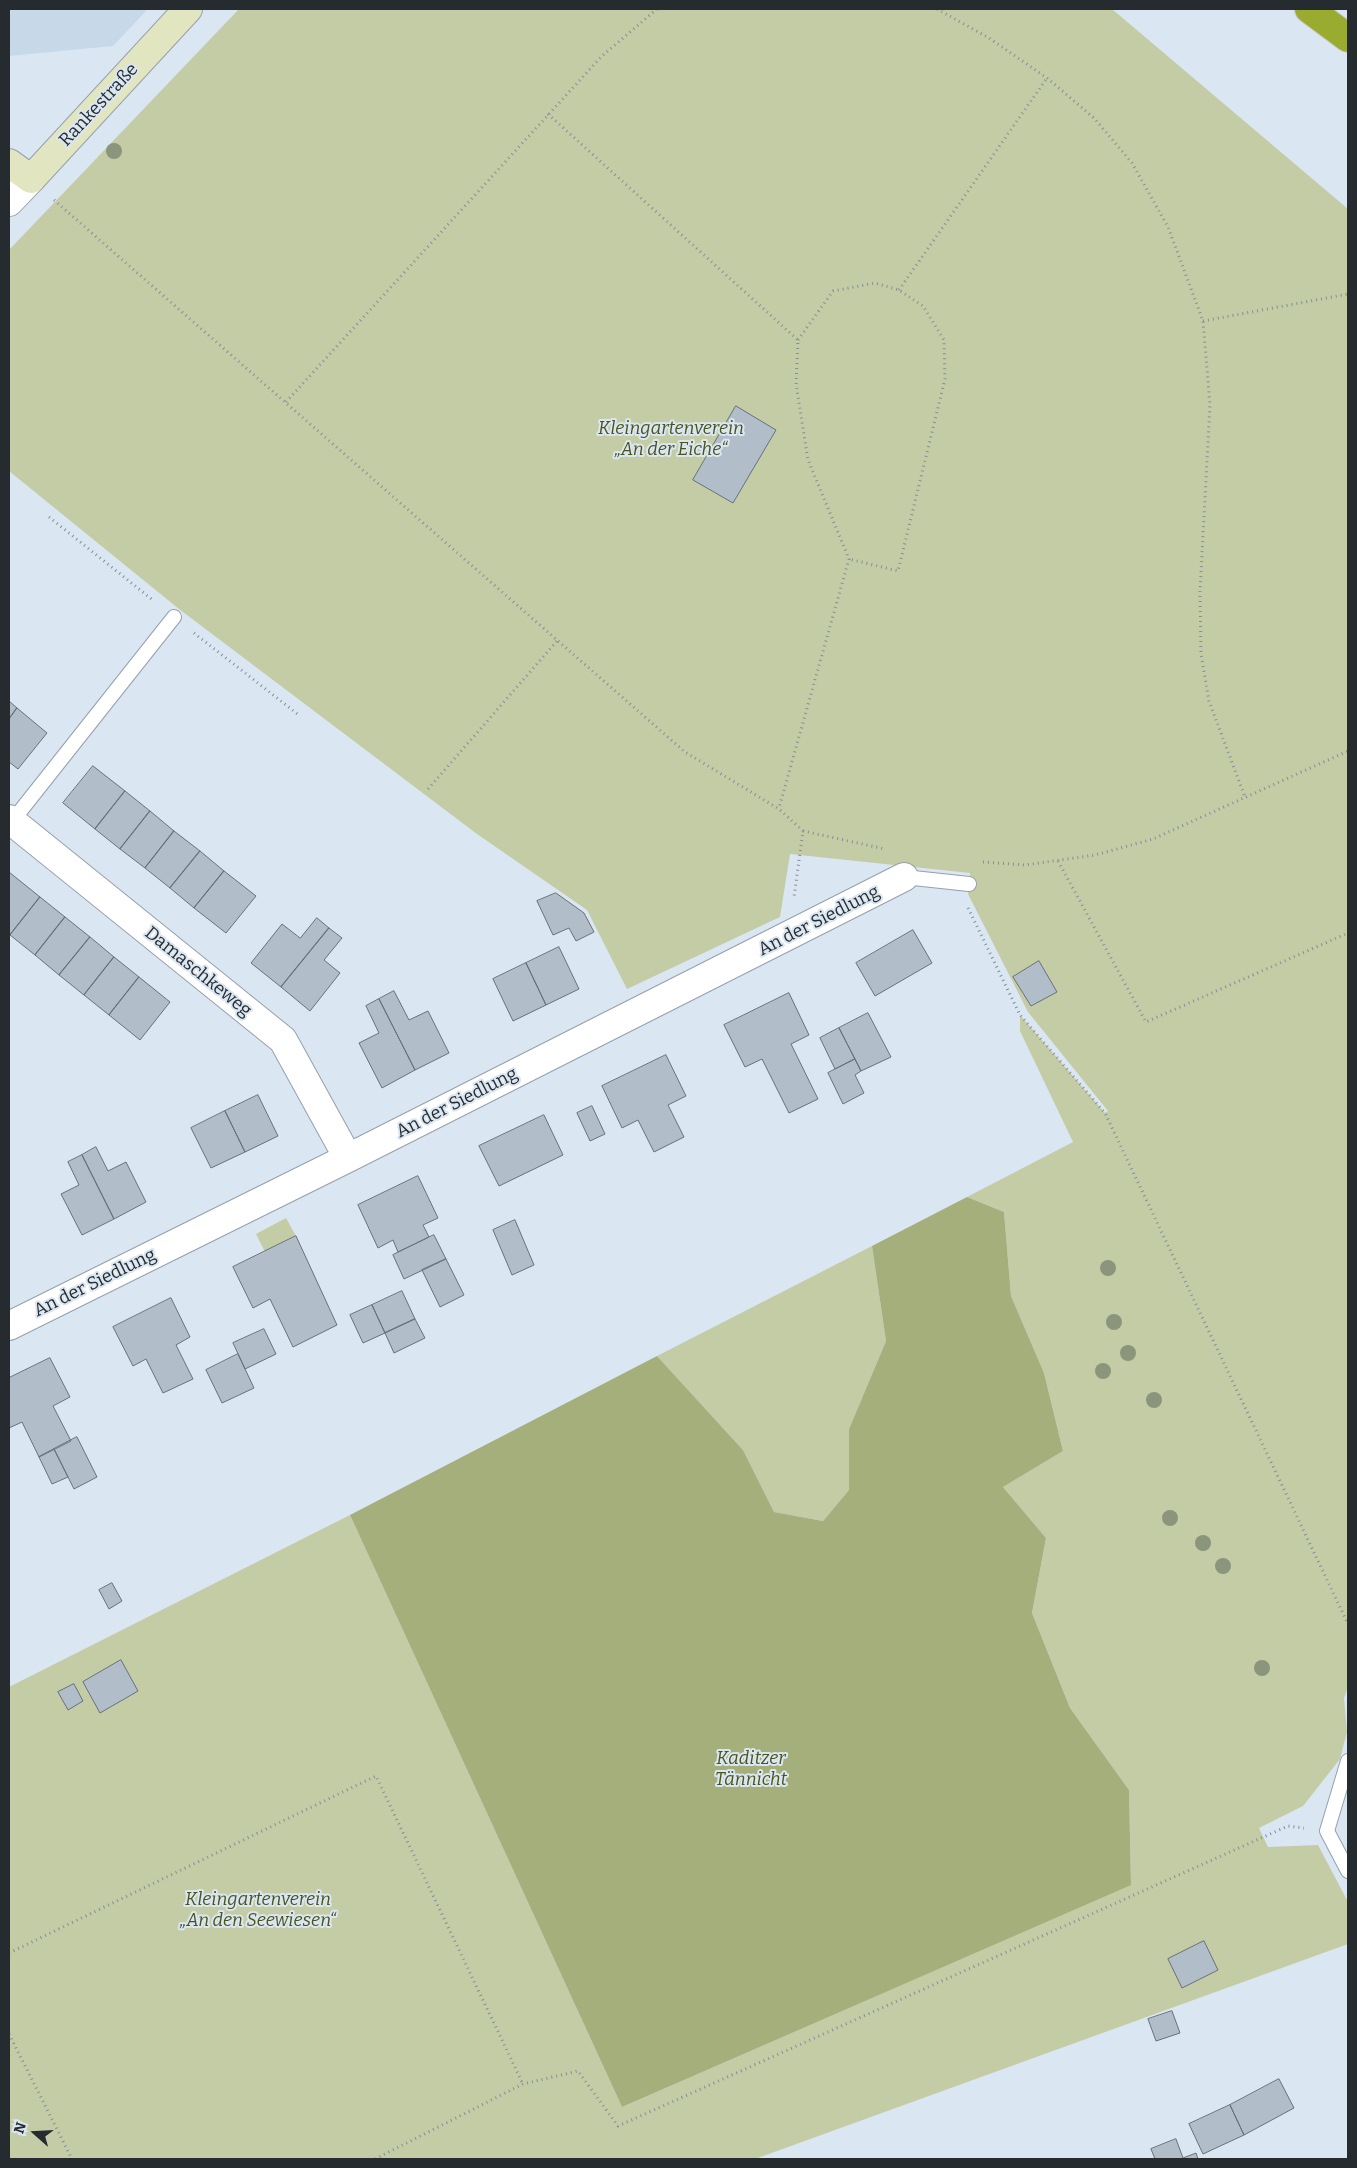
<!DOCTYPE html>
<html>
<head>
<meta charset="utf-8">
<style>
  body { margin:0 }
  #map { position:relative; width:1357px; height:2168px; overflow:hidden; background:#dae6f2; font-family:Bitter,serif }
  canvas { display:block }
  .frame { position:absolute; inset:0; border:10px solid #262b2f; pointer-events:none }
  .north { position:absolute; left:10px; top:2108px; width:50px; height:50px; -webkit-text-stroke:4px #dae6f2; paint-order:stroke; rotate:289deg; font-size:14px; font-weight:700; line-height:20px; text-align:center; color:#262b2f }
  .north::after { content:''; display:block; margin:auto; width:18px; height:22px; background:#262b2f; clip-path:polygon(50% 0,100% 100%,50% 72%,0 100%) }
</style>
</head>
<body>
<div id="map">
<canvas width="1357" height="2168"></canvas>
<div class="frame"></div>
<div class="north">N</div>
</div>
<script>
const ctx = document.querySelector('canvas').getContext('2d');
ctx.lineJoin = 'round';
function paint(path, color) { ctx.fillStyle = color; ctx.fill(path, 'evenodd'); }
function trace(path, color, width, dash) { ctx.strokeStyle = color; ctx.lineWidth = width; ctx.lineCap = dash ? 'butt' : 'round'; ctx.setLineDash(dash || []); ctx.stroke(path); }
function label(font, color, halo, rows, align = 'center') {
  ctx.font = font + ' Bitter,serif'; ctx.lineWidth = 4; ctx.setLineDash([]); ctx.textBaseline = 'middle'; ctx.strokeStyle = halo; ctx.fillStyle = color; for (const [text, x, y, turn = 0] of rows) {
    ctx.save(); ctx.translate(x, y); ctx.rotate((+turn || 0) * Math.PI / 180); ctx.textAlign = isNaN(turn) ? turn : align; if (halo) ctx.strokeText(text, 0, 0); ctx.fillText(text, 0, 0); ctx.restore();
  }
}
paint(new Path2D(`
  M9 9H148L113 46 9 56Z`), '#c7d9e9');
paint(new Path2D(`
  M239 9H1112L1348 209V1687L1344 1698 1347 1732 1340 1759 1303 1806 1259 1828 1268 1847 1318 1845 1348 1902V1944L755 2159H9V1687L350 1515 622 2107 1131 1884 1129 1790 1070 1708 1032 1613 1046 1538 1003 1487 1063 1451 1044 1373 1011 1296 1004 1212 967 1197 1073 1142 1020 1031V1015L1105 1113 1108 1111 1028 1012 968 894 970 873 790 854 780 917 627 989 587 910 477 834 179 609 9 471V250Z
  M286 1218 296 1236 265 1252 256 1234Z
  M872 1246 886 1341 849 1429V1490L823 1521 774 1512 743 1450 657 1356Z`), '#c4cca6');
paint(new Path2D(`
  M967 1197 1004 1212 1011 1296 1044 1373 1063 1451 1003 1487 1046 1538 1032 1613 1070 1708 1129 1790 1131 1885 622 2107 350 1515 657 1356 743 1450 774 1512 823 1521 849 1490V1429L886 1341 872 1246Z`), '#a5af7c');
const building = new Path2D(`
  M736 406 776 430 733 503 693 480Z
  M9 701 17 708 9 719Z
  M17 708 47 733 18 769 9 762V719Z
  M93 766 125 791 95 829 63 803Z
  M125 791 150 811 120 849 95 829Z
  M150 811 174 831 145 868 120 849Z
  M174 831 200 851 170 888 145 868Z
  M200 851 224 871 194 908 170 888Z
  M224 871 256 896 226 933 194 908Z
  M9 872 40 897 10 935 9 934Z
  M556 893 584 913 594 932 576 941 569 928 553 935 537 901Z
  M40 897 65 917 35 955 10 935Z
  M65 917 90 937 59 975 35 955Z
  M317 918 329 928 281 987 251 963 282 924 300 938Z
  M329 928 342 938 324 960 340 973 310 1011 281 987Z
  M913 930 932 963 875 996 856 963Z
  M90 937 114 957 84 995 59 975Z
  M559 947 579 989 546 1005 526 963Z
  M114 957 139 977 109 1015 84 995Z
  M1039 961 1057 992 1031 1006 1013 977Z
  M526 963 546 1005 513 1021 493 979Z
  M139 977 170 1002 140 1040 109 1015Z
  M394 991 409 1020 428 1011 449 1053 415 1070 379 999Z
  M789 993 809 1035 791 1044 818 1099 789 1113 762 1059 745 1067 724 1025Z
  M379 999 415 1070 382 1088 359 1043 379 1033 366 1006Z
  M868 1013 891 1057 861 1071 839 1028Z
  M839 1028 855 1059 835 1069 820 1038Z
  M666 1055 686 1096 668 1105 684 1137 654 1152 638 1120 622 1128 602 1086Z
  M855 1059 861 1071 855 1075 864 1093 843 1104 828 1073Z
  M258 1095 278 1136 245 1152 225 1111Z
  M592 1106 605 1134 590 1141 577 1113Z
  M225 1111 245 1152 211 1168 191 1128Z
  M544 1115 563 1155 499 1186 479 1146Z
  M96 1147 108 1171 126 1162 146 1202 114 1219 82 1155Z
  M82 1155 114 1219 82 1235 61 1194 79 1185 68 1162Z
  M418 1176 438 1218 423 1225 429 1237 398 1252 393 1240 378 1248 358 1205Z
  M515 1220 534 1265 512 1275 493 1230Z
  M434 1235 446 1259 404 1279 393 1255Z
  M296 1236 337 1325 293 1347 270 1299 253 1308 233 1267Z
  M446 1259 464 1295 440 1307 422 1270Z
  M402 1291 415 1319 385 1333 372 1305Z
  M171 1298 190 1337 176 1345 193 1379 163 1393 146 1359 133 1366 113 1327Z
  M372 1305 385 1333 363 1343 350 1315Z
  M415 1319 425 1338 394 1353 385 1333Z
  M264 1329 276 1354 245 1369 233 1343Z
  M238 1354 254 1388 222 1403 206 1370Z
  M50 1358 70 1397 53 1406 71 1441 39 1457 22 1422 9 1428V1378Z
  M77 1437 97 1477 74 1489 54 1449Z
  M54 1449 68 1477 52 1484 39 1457Z
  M112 1583 122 1601 109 1609 99 1590Z
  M121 1660 138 1691 100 1713 83 1682Z
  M74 1684 83 1701 68 1710 58 1692Z
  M1204 1941 1218 1970 1182 1988 1168 1959Z
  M1172 2011 1180 2033 1156 2041 1148 2019Z
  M1279 2079 1294 2108 1244 2135 1230 2105Z
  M1230 2105 1244 2135 1203 2154 1189 2124Z
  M1176 2139 1183 2158 1196 2153 1198 2159H1155L1151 2149Z`);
paint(building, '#b1bdc8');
trace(building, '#67717c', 1);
const lane = new Path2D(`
  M10 824 174 617
  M904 877 969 884
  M1348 1761 1327 1831 1348 1871`);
const street = new Path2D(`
  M9 202 31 179
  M9 819 283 1040 348 1158
  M9 1326 348 1158 904 877`);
const secondary = new Path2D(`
  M9 163 31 179 188 9`);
const highway = new Path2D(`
  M1309 9 1348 38`);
trace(lane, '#95a0ac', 16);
trace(street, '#95a0ac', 30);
trace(secondary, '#95a0ac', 30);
trace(highway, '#c7c8c9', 30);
trace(new Path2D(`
  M937 9 989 38 1047 78 1094 118 1132 163 1168 227 1203 321 1210 405 1200 592 1201 654 1209 701 1245 797
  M548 114 798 340 796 384 808 460 849 559 779 808
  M54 200 685 752 779 809 803 831 794 897
  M899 290 1047 78
  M1203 321 1348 294
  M798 340 833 291 875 283 899 290 923 306 944 340 945 379 898 571 849 559
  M286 402 601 57 657 9
  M49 517 154 601
  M194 633 300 716
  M428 789 557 641
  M803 831 885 849
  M1058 861 1146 1022 1348 933
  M983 862 1025 865 1095 855 1153 839 1348 751
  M968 908 1020 1015 1105 1113 1348 1624
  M9 1953 376 1776 523 2084
  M9 2034 72 2159
  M375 2159 523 2084 578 2071 618 2126 1288 1826 1304 1828`), '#858e96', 3, [1, 4]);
trace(lane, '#fff', 14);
trace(street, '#fff', 28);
trace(secondary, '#e1e6c1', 28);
trace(highway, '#9aac2f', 28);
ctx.fillStyle = '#8b957b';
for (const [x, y] of [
  [114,151],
  [1108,1268],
  [1114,1322],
  [1128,1353],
  [1103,1371],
  [1154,1400],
  [1170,1518],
  [1203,1543],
  [1223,1566],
  [1262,1668]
]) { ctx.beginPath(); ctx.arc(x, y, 8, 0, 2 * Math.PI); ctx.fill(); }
label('18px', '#262b2f', '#dae6f2', [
  ["Rankestraße",99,105,-47],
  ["An der Siedlung",819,921,-27],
  ["Damaschkeweg",198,972,39],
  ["An der Siedlung",457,1103,-27],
  ["An der Siedlung",95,1283,-26]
]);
label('italic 18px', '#4a531a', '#dae6f2', [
  ["Kleingartenverein",671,429],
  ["„An der Eiche“",671,450],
  ["Kaditzer",751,1759],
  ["Tännicht",751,1780],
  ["Kleingartenverein",258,1900],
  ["„An den Seewiesen“",258,1921]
]);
</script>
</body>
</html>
